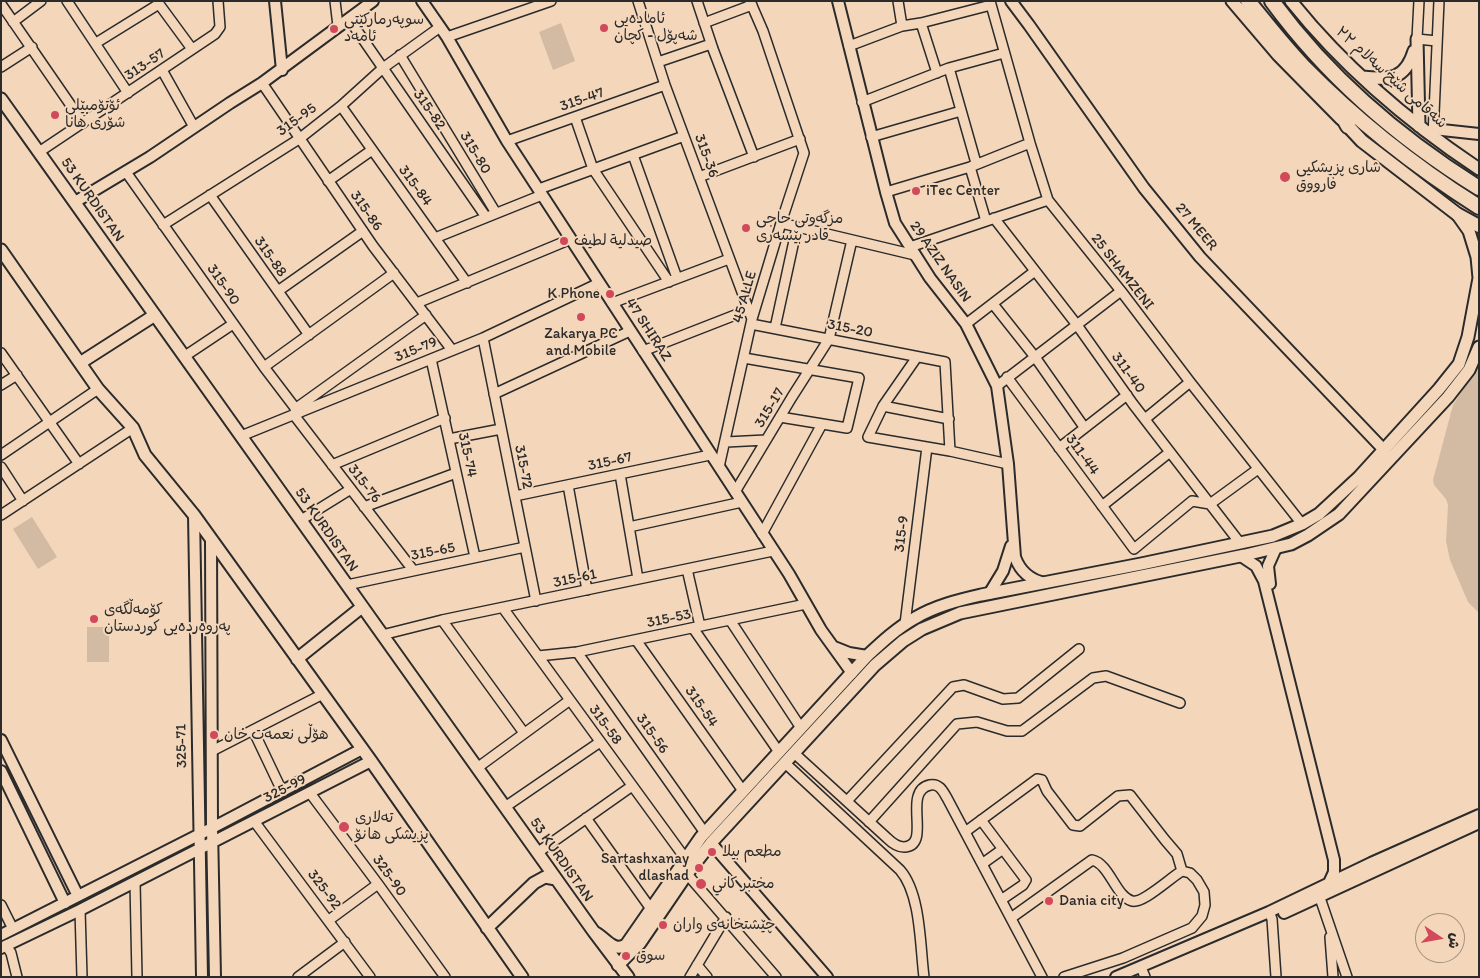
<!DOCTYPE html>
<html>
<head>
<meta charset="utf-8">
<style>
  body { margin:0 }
  #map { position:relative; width:1480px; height:978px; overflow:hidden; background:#f4d7bb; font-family:Itim,"Playpen Sans Arabic",sans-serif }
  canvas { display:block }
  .frame { position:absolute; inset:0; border:2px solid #2b2b2b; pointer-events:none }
  .north { position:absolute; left:1415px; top:913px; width:50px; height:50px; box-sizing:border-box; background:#f4d7bb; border:1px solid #a49281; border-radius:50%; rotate:102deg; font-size:14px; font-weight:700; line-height:20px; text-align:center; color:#2b2b2b }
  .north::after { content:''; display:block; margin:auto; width:18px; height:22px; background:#d1495b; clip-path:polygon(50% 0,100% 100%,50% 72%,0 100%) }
</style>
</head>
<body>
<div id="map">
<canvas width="1480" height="978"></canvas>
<div class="frame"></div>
<div class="north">ش</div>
</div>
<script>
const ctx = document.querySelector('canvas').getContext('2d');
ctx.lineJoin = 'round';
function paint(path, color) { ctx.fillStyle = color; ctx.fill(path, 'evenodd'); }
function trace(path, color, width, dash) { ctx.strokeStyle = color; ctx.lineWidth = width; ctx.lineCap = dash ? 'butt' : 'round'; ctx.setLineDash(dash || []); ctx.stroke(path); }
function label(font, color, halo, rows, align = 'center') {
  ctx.font = font + ' Itim,"Playpen Sans Arabic",sans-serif'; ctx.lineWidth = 4; ctx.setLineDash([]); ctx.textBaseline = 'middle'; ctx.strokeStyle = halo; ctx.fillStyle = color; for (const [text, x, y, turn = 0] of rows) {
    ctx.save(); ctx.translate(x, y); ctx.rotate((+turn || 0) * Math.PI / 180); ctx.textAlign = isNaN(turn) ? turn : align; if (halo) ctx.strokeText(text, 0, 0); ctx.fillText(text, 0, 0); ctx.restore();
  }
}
paint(new Path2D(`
  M561 23 575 61 553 70 539 32Z
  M1479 364V613L1468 602 1450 560 1446 541 1448 505 1446 499 1434 485 1433 480 1453 405Z
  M32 517 57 557 38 569 13 529Z
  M87 627H109V662H87Z`), '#d3bba3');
const minor = new Path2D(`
  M67 1 128 93
  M159 1V4L192 49
  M335 1 338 26
  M638 1 665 85 752 319
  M697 1 713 49 754 157
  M898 1 902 26
  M990 1 1030 143 1048 200 1121 291 1190 382 1302 524
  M1419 1 1417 39 1437 41
  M1 4 83 123
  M349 19 486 217
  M13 22 41 1
  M704 23 752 5
  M921 23 937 73
  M447 37 551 1
  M96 43 159 4
  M849 46 902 26 921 23 991 5
  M400 55 496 213
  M658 62 711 44
  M1 67 32 47
  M949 68 976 163
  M162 70 194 127
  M262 83 373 246 452 350
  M862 102 949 68 1004 53
  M341 106 467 283
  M575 117 593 169 669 282
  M1433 136 1439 1
  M871 137 961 111
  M507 141 665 85
  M39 152 215 34 220 27 218 1
  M633 155 677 278
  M970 167 986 221
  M126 172 264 367 299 413
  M699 177 800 139
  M328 181 372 150
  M539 189 684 136
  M886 192 970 167 1030 143
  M210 195 309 335
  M994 218 1077 325 1133 404 1240 543
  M781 223 915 255
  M163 225 299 139 341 106 383 68 440 27
  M435 238 542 195
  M910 247 1048 200
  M278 291 363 231
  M417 303 571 239
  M612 303 729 259
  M993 304 1035 357 1084 427
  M751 324 945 362 950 451
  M966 324 1035 271
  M775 328 797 227
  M483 338 536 601
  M643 351 748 310
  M1 353 79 464
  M185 356 233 324
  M917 357 883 406 868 437 950 451 1008 464
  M744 358 859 378 847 428 780 417
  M431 359 475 557
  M264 367 394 273
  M1007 377 1134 549 1192 501 1210 504 1258 469
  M1 385 17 375
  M997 386 1121 291
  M494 394 630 331
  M883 406 949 419
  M295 409 426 315
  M294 415 413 570
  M1145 419 1190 382
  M241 436 483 338 599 283
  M449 439 501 429
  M726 442 766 440
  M1059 448 1127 395
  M1 455 98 389
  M332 465 445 418
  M1 467 23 501
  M719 467 752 319 781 223 804 153 763 31 750 1
  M620 474 638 579
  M568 485 587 590
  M735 492 792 397 829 339 852 240
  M515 496 710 455
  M1102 506 1170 452
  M364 507 456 473
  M1 515 133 428
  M301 520 351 489
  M629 527 742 502
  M762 534 822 424
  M687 569 700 626
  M347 585 525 547
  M503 608 685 858
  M442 620 524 733
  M730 620 801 728
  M905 624 927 447
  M693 628 779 752
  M382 635 442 620 773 551
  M636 640 743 791
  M577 652 705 833
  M538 656 577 652 806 604
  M253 730 282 791
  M212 751 323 694
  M794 753 887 838C892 843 897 847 904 847 933 846 901 791 930 785 939 783 943 791 947 798L1042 977
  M785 763 900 870C921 894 920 946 924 977
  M477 768 570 700
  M310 793 378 884 445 977
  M847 801 953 687 964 685 1003 699 1018 698 1079 649
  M505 807 600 742
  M586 818 651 909
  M981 820 1026 880 1023 885 1001 900
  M254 821 370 977
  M869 822 957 724 977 722 1007 731H1022L1093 678 1106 676 1180 703
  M965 832 1037 779 1042 780 1047 791 1073 825 1080 826 1118 796 1130 795 1165 840 1177 854 1182 871
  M537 853 632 786
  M982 864 1003 849
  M687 874 776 977
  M135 882 137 977
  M1318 892 1347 977
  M1 905 13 929
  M80 910 82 977
  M1269 912 1272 919 1276 977
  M1011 918 1092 860C1110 864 1115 896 1132 901 1143 904 1171 877 1182 871L1190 873 1197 880 1204 892 1205 905 1202 916 1192 928 1123 958 1064 977
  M329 920 378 884
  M1330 937 1333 977
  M6 945 11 953 17 977
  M697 965 707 977
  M1141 967 1145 977
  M298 977 345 942
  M690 977 726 917`);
const tertiary = new Path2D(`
  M275 1 282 70
  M422 1 447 37 507 141 789 574 821 630 852 673
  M838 1 886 192 895 223 930 278 966 324 997 386 1008 464 1015 557C1020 571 1030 580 1045 583
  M1011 1 1029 25 1144 188 1200 257 1384 450
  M1433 129 1479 134
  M75 202 150 157 230 103 262 83 373 1
  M194 515 202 977
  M211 539 212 828 215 977
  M1241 556 1256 566 1264 581 1334 860V872L1329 883
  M1270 584 1268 566 1276 548
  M989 594 1003 571 1011 546
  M834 647 849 653 867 656
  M1 740 78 896
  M1 771 65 903
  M711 843 827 977
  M1284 913 1479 823
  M1 935 212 828 362 749
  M1 948 80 910 371 761
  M1116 977 1269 912 1371 863 1479 815`);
const secondary = new Path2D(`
  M1232 1 1278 55 1341 119
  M1291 1C1343 66 1410 123 1479 169
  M1417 39 1419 126
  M1362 77C1390 80 1405 80 1414 51
  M1 99 594 932 628 977
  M1 250 98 389 133 428 145 455 194 515 371 761 522 977
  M80 363 155 315
  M297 659 362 607
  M487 928 534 883 545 877 556 879
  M594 932C605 937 613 953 626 945L701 837 867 656C882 642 897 628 915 618 935 606 959 600 981 595L1141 564 1273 536 1302 524 1319 514 1359 477 1439 389 1459 364 1468 337 1479 278 1477 257 1469 231 1457 214
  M618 965 640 943 687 874 711 843 875 665 903 641 922 629 960 613 1245 555 1291 544 1308 535 1339 514 1448 397 1469 370 1479 347`);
const primary = new Path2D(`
  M1348 126 1362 141 1457 214 1479 226`);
const trunk = new Path2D(`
  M1248 1C1266 23 1283 45 1303 66 1354 118 1417 168 1479 207
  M1272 1C1327 76 1400 139 1479 188
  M1333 99 1348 126`);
trace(minor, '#2b2b2b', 12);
trace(tertiary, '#2b2b2b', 14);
trace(secondary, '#2b2b2b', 15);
trace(primary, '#2b2b2b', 16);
trace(trunk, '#2b2b2b', 18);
trace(minor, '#f4d7bb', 9);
trace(tertiary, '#f4d7bb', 10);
trace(secondary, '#f4d7bb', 11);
trace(primary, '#f4d7bb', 12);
trace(trunk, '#f4d7bb', 14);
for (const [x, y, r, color] of [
  [604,28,5,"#d1495b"],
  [334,29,5,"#d1495b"],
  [55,115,5,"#d1495b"],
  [1285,177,6,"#d1495b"],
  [916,191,5,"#d1495b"],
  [746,228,5,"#d1495b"],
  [564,241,5,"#d1495b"],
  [610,294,5,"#d1495b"],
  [581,317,5,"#d1495b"],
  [94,619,5,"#d1495b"],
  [214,735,5,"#d1495b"],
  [344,827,6,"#d1495b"],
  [712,852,5,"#d1495b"],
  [699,868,5,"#d1495b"],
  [701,884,6,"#d1495b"],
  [1049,901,5,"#d1495b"],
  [663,925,5,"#d1495b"],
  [626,956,5,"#d1495b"]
]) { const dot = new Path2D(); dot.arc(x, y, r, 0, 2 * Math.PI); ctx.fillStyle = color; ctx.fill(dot); trace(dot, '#f4d7bb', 2); }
label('15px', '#2b2b2b', '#f4d7bb', [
  ["ئامادەیی",614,19],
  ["شەپۆل - کچان",614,36],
  ["سوپەرمارکێتی",344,20],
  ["ئامەد",344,37],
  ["ئۆتۆمبێلی",65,106],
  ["شۆری هانا",65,123],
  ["شاری پزیشکیی",1296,168],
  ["فارووق",1296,185],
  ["iTec Center",926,191],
  ["مزگەوتی حاجی",756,219],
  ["قادر بێسەری",756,236],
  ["صیدلیة لطیف",574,241],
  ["K Phone",600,294,"right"],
  ["Zakarya PC",581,334,"center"],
  ["and Mobile",581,351,"center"],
  ["كۆمەڵگەی",104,610],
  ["پەروەردەیی كوردستان",104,627],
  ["هۆڵی نعمەت خان",224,735],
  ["تەلاری",355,818],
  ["پزیشکی هانۆ",355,835],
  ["مطعم بيلا",722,852],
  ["Sartashxanay",689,859,"right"],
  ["dlashad",689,876,"right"],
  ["مختبر كاني",712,884],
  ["Dania city",1059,901],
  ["چێشتخانەی واران",673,925],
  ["سوق",636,956]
], 'left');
label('15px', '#2b2b2b', '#f4d7bb', [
  ["313-57",145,65,-34],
  ["شەقامی شێخ سەلام ٣٣",1391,78,42],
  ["315-47",582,100,-19],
  ["315-82",429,110,55],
  ["315-95",297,120,-36],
  ["315-80",475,153,59],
  ["315-36",706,156,70],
  ["315-84",415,186,54],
  ["53 KURDISTAN",92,200,55],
  ["315-86",366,211,55],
  ["27 MEER",1196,227,50],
  ["315-88",270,257,55],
  ["29 AZIZ NASIN",940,262,55],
  ["25 SHAMZENI",1122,272,52],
  ["315-90",223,285,55],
  ["45 ALLE",745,297,-74],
  ["315-20",850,329,11],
  ["47 SHIRAZ",648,330,57],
  ["315-79",416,350,-22],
  ["311-40",1128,373,54],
  ["315-17",770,408,-59],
  ["315-74",467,455,78],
  ["311-44",1082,455,54],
  ["315-67",610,462,-12],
  ["315-72",523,467,79],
  ["315-76",364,484,52],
  ["53 KURDISTAN",326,530,55],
  ["315-9",902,534,-83],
  ["315-65",433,552,-11],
  ["315-61",575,579,-12],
  ["315-53",669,619,-12],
  ["315-54",701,707,55],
  ["315-58",605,725,54],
  ["315-56",652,734,55],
  ["325-71",182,746,-91],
  ["325-99",285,789,-27],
  ["53 KURDISTAN",561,860,55],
  ["325-90",389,876,54],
  ["325-92",324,890,53]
]);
</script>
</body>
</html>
